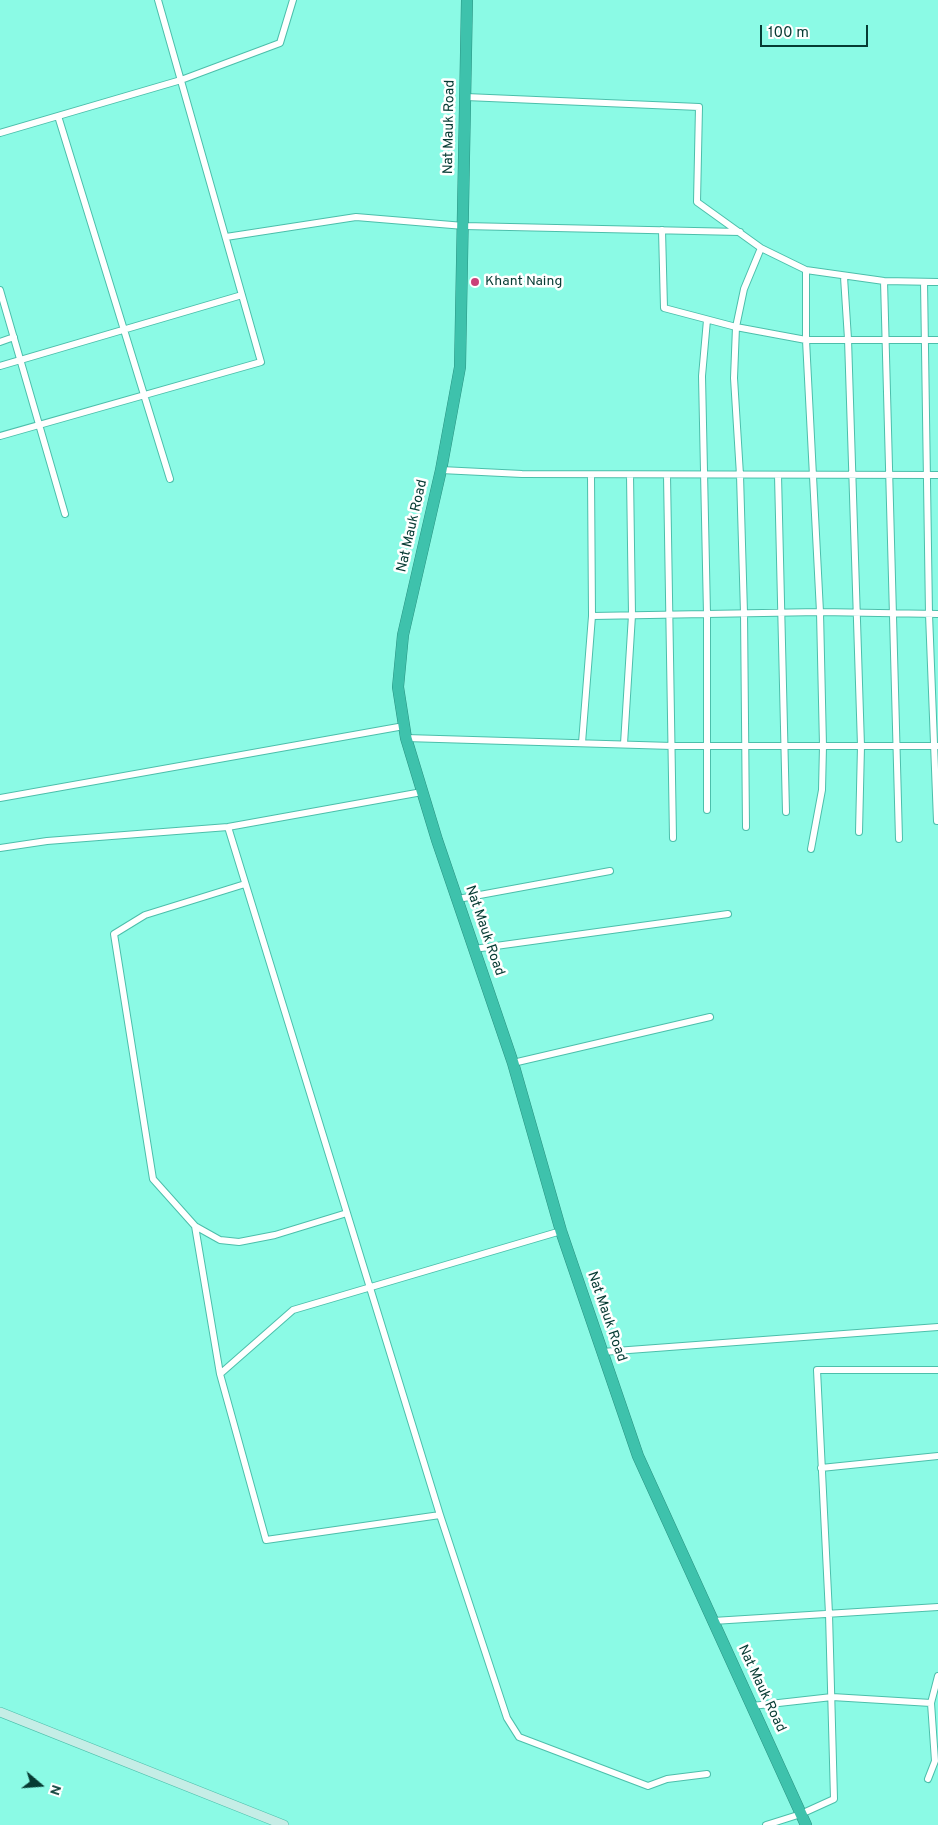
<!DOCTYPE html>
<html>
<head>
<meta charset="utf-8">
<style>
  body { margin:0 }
  #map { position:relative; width:938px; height:1825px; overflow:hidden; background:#8bfae5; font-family:Overpass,sans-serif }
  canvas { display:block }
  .north { position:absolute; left:15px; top:1760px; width:50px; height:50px; -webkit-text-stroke:4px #fff; paint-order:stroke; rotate:108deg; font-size:14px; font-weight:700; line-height:20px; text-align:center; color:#063b33 }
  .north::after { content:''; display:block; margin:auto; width:18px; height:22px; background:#063b33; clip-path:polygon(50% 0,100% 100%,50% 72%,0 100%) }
  .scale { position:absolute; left:760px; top:25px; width:108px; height:22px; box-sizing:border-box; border:2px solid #063b33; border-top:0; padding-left:6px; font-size:15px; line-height:18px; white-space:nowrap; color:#063b33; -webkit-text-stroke:4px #fff; paint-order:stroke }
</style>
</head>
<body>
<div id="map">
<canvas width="938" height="1825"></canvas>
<div class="north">N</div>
<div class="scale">100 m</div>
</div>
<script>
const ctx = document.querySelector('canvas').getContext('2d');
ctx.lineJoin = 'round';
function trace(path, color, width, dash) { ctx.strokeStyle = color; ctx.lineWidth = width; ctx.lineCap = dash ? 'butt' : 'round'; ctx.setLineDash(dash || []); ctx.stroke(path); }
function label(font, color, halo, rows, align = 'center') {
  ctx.font = font + ' Overpass,sans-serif'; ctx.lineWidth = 5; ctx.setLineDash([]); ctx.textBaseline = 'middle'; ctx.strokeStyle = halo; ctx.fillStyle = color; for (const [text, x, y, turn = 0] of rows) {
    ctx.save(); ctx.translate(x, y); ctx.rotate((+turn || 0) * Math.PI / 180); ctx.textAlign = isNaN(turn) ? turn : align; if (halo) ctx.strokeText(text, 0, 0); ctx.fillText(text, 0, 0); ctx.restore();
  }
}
const street = new Path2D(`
  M466 97 699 107 697 202 761 248 806 270 884 281 938 282
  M58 116 170 479
  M0 133 181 80 280 43 293 0
  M662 230 664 308 736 327 806 340H938
  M226 237 356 217 464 226 740 232
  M806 270V340L820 612 823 746 822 790 811 849
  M844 277 848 339 861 746 859 832
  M884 281 899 839
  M924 282 929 614 937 821
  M0 290 65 514
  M707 320 702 376 707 614V810
  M0 342 14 337
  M0 366 242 295
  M0 436 261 362 158 0
  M441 470 522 474 938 475
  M667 475 673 838
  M778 475 786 812
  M592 616 820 612 938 614
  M406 738 672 746H938
  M582 743 592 616 591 475
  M624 744 632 615 630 475
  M0 798 404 726
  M228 827 440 1515 507 1718 519 1737 648 1786 667 1779 707 1774
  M746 827 744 613 740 475 734 378 736 327 744 289 761 248
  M0 848 47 841 228 827 422 792
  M245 884 145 915 114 934 153 1179 195 1226 220 1240 239 1242 275 1235 347 1213
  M458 899 610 871
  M474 949 728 914
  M513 1063 710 1017
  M195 1226 220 1374
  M602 1352 938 1327
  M821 1468 938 1456
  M440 1515 266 1540 220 1374 293 1310 561 1231
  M713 1621 938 1607
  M752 1706 832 1697 931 1703
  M928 1779 935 1761 931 1703 938 1676
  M766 1825 801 1814 834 1799 829 1614 817 1370H938`);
const secondary = new Path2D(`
  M0 1712 284 1825`);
const highway = new Path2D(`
  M467 0 460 367 441 470 403 635 398 687 406 738 437 840 513 1063 561 1231 638 1456 806 1825`);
trace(street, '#4cbfab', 8);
trace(secondary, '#4cbfab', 10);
trace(highway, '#2a9382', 12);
trace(street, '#fff', 6);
trace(secondary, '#c5ede6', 9);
trace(highway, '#3ec2ac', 11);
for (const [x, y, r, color] of [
  [475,282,5,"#ca4078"]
]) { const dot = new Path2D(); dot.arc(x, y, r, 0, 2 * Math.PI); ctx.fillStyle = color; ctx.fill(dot); trace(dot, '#fff', 2); }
label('14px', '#063b33', '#fff', [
  ["Nat Mauk Road",450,127,-89],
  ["Nat Mauk Road",413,526,-77],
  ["Nat Mauk Road",484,931,71],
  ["Nat Mauk Road",606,1317,71],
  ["Nat Mauk Road",761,1689,65]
]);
label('14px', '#063b33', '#fff', [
  ["Khant Naing",485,282]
], 'left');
</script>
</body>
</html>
